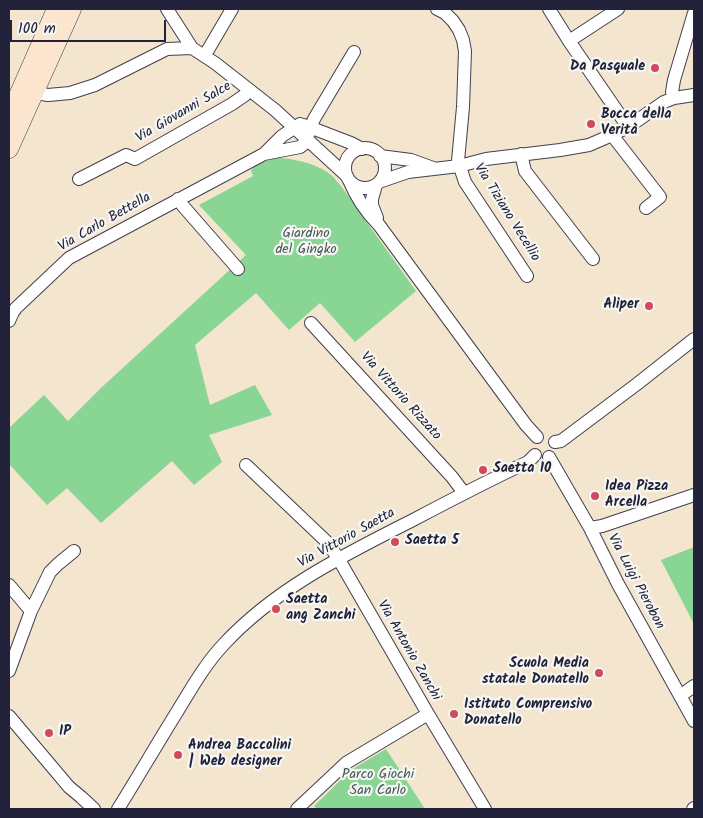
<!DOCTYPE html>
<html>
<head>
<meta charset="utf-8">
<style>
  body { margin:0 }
  #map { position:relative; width:703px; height:818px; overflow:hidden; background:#f3e5ce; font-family:Kalam,sans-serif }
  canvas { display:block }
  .frame { position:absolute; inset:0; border:10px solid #22223b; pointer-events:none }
  .scale { position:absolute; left:10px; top:20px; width:156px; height:22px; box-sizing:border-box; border:2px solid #22223b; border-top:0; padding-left:6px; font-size:15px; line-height:18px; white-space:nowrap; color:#22223b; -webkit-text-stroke:4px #f6f6f2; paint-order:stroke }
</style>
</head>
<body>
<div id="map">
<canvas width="703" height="818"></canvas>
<div class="frame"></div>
<div class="scale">100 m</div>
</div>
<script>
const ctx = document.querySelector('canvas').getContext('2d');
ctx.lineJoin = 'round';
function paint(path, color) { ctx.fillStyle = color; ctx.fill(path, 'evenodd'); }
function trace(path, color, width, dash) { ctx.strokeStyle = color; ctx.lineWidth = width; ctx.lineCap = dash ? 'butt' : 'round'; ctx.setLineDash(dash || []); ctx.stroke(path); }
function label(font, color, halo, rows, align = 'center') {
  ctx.font = font + ' Kalam,sans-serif'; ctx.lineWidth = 4.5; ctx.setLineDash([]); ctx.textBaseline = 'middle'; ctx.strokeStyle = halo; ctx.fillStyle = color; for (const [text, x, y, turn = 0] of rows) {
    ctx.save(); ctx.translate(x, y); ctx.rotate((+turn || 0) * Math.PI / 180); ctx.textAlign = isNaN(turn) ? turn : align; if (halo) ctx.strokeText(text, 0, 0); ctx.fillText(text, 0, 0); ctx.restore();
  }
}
paint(new Path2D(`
  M276 158C293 158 317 164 330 174 334 177 337 182 341 186L416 291 355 342 320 303 289 330 256 293 195 345 210 405 255 385 272 415 209 435 222 462 194 485 172 461 101 523 67 488 47 505 9 464V428L44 395 68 421 102 387 246 255 199 205 253 176 251 170C258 163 268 160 276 158Z
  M694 547V624L661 560Z
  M386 749 425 809H317L314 806 351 770Z`), '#88d594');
const street = new Path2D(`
  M167 9 192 48
  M437 9 445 13 453 21 459 30 463 40 465 51 463 107 458 161 465 182 527 276
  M549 9 569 41 628 127
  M569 41 618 9
  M205 55 232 9
  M35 91 42 94 48 95 70 93 95 85 167 49 192 48 215 63 275 110 347 176
  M674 98 672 92 674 80 694 13
  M304 125 351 143 362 149
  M612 135 660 197 646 208
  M345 168a20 20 0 1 1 40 0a20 20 0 1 1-40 0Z
  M264 154 282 136 300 124
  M521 154 525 171 593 259
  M380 156 411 160 433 168
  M79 179 126 155 135 159 232 104 245 95 248 90
  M349 180C356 197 366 212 379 225L526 425 537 437
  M379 182 408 172 459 166 486 159 560 150 589 145 612 135 628 127 664 102 674 98 694 95
  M376 185 372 199V205L377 218
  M178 199 183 206 238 269
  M9 321 13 312 16 308 69 258 264 154 300 147 305 143 314 119 354 52
  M311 323 452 477 464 493
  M555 442 561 441 637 384 694 339
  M549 457 590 528 618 584 694 721
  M246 465 327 542 338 558 428 714 485 809
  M590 528 602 526 694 495
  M9 585 31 611 9 671
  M31 611 50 572 58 564 74 551
  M680 696 694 686
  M9 716 69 787 81 797 94 809
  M118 809C138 777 157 744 177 712 191 689 205 664 224 644 276 588 346 554 413 520 451 500 489 480 528 462L535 455
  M297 809 346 763 428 714
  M693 809 694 808`);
const secondary = new Path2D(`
  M9 116 56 9
  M9 149 72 9`);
trace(street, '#413f51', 14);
trace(secondary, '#413f51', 19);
trace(street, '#fff', 12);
trace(secondary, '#fce5cf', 18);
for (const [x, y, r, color] of [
  [655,68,5,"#d1495b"],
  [591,124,5,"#d1495b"],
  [649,306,5,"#d1495b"],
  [483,470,5,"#d1495b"],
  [595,496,5,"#d1495b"],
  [395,542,5,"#d1495b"],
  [276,609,5,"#d1495b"],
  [599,673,5,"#d1495b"],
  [454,714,5,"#d1495b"],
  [49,733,5,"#d1495b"],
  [178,755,5,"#d1495b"]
]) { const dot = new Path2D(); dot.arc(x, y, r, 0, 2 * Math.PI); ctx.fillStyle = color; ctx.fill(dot); trace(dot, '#f6f6f2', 2); }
label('bold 14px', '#22223b', '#f6f6f2', [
  ["Da Pasquale",645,68,"right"],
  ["Bocca della",601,116],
  ["Verità",601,132],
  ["Aliper",639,306,"right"],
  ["Saetta 10",493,470],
  ["Idea Pizza",605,488],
  ["Arcella",605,504],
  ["Saetta 5",405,542],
  ["Saetta",286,601],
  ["ang Zanchi",286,617],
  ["Scuola Media",589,665,"right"],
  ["statale Donatello",589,681,"right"],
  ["Istituto Comprensivo",464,706],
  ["Donatello",464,722],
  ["IP",59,733],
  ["Andrea Baccolini",188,747],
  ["| Web designer",188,763]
], 'left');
label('14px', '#22223b', '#f6f6f2', [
  ["Via Giovanni Salce",184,113,-30],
  ["Via Tiziano Vecellio",506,213,58],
  ["Via Carlo Bettella",105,223,-30],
  ["Via Vittorio Rizzato",400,397,48],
  ["Via Vittorio Saetta",347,539,-29],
  ["Via Luigi Pierobon",635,582,62],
  ["Via Antonio Zanchi",408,651,60]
]);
label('14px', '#415856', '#f6f6f2', [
  ["Giardino",306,235],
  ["del Gingko",306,251],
  ["Parco Giochi",378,776],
  ["San Carlo",378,792]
]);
</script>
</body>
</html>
